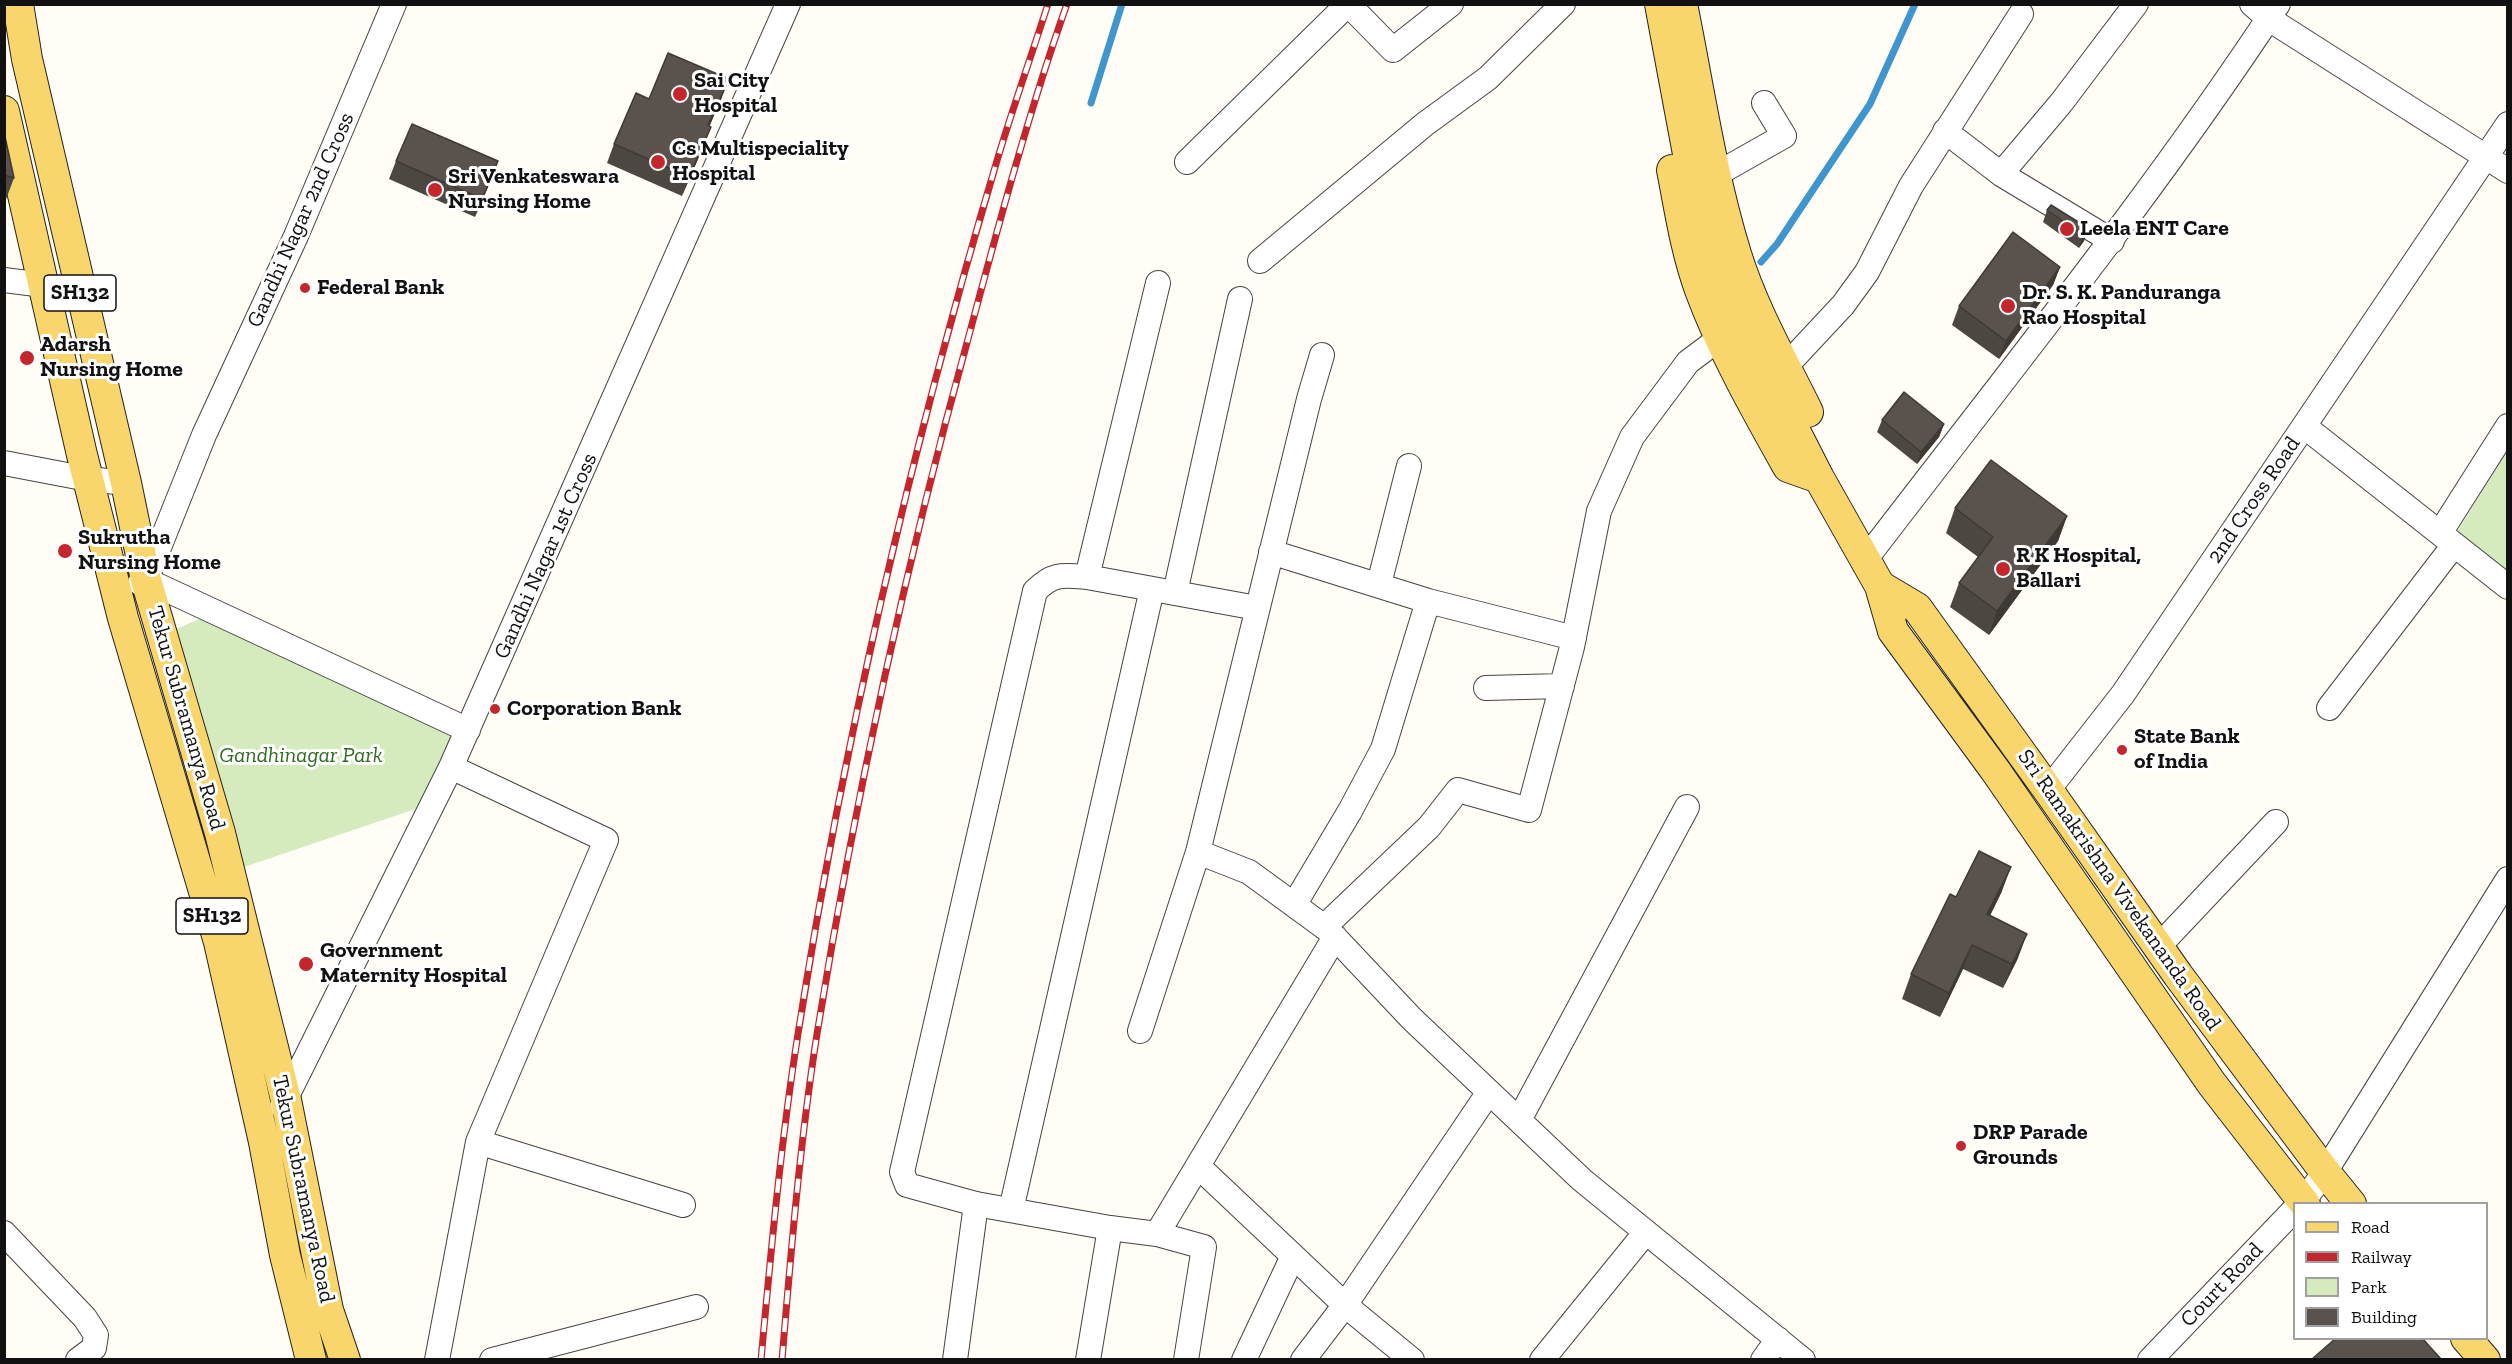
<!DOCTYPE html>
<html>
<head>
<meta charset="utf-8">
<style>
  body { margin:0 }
  #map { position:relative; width:2512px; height:1364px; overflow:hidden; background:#fffdf5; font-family:"Zilla Slab",serif }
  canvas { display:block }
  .frame { position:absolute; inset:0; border:6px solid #111; pointer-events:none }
  .legend { position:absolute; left:2293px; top:1202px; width:195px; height:138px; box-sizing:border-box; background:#fff; border:2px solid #a0a0a0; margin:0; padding:8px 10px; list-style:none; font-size:18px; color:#111 }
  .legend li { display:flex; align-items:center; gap:12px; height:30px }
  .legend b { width:30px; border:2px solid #a0a0a0 }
</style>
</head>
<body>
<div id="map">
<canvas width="2512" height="1364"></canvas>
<div class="frame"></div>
<ul class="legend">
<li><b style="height:8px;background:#f9d66b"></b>Road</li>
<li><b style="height:8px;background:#c4262e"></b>Railway</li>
<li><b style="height:16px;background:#d5ebbd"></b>Park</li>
<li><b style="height:16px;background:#5a524d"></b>Building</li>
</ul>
</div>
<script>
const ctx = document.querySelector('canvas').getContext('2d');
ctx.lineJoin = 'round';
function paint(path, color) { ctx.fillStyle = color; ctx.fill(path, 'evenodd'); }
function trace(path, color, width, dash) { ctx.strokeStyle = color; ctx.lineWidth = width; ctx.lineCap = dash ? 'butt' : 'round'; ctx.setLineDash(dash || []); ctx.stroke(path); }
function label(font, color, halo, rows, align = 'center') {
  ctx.font = font + ' "Zilla Slab",serif'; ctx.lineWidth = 6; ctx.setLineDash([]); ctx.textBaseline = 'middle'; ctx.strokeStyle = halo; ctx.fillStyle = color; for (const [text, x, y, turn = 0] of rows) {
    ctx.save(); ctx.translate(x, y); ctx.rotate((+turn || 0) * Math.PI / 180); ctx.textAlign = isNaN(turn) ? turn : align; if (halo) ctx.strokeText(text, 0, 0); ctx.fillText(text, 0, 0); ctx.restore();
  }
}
paint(new Path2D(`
  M2507 452V571L2457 532Z
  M202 618 462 733 427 805 244 867 173 630Z`), '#d5ebbd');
trace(new Path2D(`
  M1091 103 1122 4
  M1761 262 1777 244 1870 104 1915 4`), '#3f96cf', 7);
const minor = new Path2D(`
  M2252 4 2269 19 2508 171
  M1945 131 2001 174 2112 241
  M1187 162 1348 4 1393 50 1451 4
  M2001 174 2061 103 2136 4
  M1715 175 1784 136 1764 103
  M1260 261 1425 124 1488 78 1563 4
  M4 280 44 285
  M1786 366 1843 305 1867 272 1911 186 2021 14
  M2304 426 2508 587
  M4 463 88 479 126 483
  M2440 533 2508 426
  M1271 552 1428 601 1574 638
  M1865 560C2005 377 2151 197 2278 4
  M1087 577 1158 283
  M146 580 468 730
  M140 583 146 580 204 435 296 236 394 4
  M1379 584 1409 466
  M1175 593 1240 299
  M1257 608 1087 577C1062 575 1053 573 1035 591L902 1172 907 1185 976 1204 1110 1228 1157 1234 1335 937
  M1486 688 1562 686
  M2329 708 2454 545
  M2048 790 2123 694 2508 124
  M1198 852 1249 872 1327 929 1412 1019 1582 1180 1803 1360
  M1294 905 1350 811 1383 749 1428 601
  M1324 927 1429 827 1458 790 1529 810 1572 647 1599 511 1632 437 1688 362 1720 338
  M2158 947 2276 822
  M1140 1031 1198 852 1309 399 1322 355
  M282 1106 451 767 788 4
  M1519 1120 1687 807
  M478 1142 683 1205
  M1198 1166 1345 1305 1412 1360
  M2301 1204 2325 1172 2508 879
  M1011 1210 1152 589
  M4 1233 85 1318 96 1335 94 1348 78 1360
  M1157 1234 1204 1247 1186 1360
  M437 1360 478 1142 606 840 451 767
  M492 1360 696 1307
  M955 1360 976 1204
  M1088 1360 1110 1228
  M1244 1360 1293 1256
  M1303 1360 1345 1305 1489 1092
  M1542 1360 1646 1232
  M1763 1360 1778 1339
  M2150 1360 2294 1210`);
const major = new Path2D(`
  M18 4 27 59 126 483 146 580 220 833 286 1100 328 1310 345 1360
  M1660 4 1694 186 1716 261 1742 327 1819 478 1880 586 1893 631 1995 770 2212 1084 2305 1204
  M1682 4C1699 88 1711 173 1736 254 1753 309 1783 361 1808 412
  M4 111 82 455 123 618 219 942 264 1142 285 1255 311 1360
  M1672 170C1680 211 1686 252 1700 290 1723 352 1756 410 1788 467L1819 478
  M1880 586 1917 608 2048 790 2178 975 2325 1172 2351 1204
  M2466 1338 2485 1360`);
trace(minor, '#444', 26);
trace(major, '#222', 32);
trace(minor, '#fff', 24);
trace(major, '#f9d66b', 30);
const rail = new Path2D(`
  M761 1360C771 1251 781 1141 798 1034 844 740 911 449 996 164 1012 110 1031 57 1048 4
  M782 1360C791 1251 800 1142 817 1034 855 800 905 567 968 339 998 227 1028 114 1067 4`);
trace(rail, '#c4262e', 7);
trace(rail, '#fff', 4.5, [14]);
paint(new Path2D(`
  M722 97 709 126 704 145 682 196 607 163 614 144 649 99Z
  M4 132 14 178 5 202H4Z
  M396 161H498L491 180 475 217 389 179Z
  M2047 210 2088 228 2084 241 2079 248 2043 222Z
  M2060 267 2053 285 1999 359 1952 325 1959 306Z
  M1882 420 1944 424 1939 437 1917 464 1877 432Z
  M1955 508 2067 516 2058 541 1989 635 1950 607 1959 583 1978 557 1946 533Z
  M2002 891 1990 916 2018 958 2003 988 1963 969 1940 1017 1902 999 1911 974 1956 897Z`), '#4d4742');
paint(new Path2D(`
  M729 79 722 97 702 144 708 125Z
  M711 127 704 145 682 196 689 177Z
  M498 161 491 180 475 217 482 199Z
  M2088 228 2084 241 2079 248 2083 235Z
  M2060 267 2053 285 1999 359 2006 341Z
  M1944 424 1939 437 1917 464 1921 452Z
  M2067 516 2058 541 1989 635 1997 611Z
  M2011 867 2002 891 1978 939 1987 914Z
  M2027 934 2018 958 2003 988 2012 964Z
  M1972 945 1963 969 1940 1017 1949 993Z`), '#3f3936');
const building = new Path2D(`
  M668 53 729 79 708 125 711 127 689 177 614 144 636 93 649 99Z
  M412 124 498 161 482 199 396 161Z
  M4 132 14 178 4 175Z
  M2051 205 2088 228 2083 235 2047 210Z
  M2013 232 2060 267 2006 341 1959 306Z
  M1904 392 1944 424 1921 452 1882 420Z
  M1991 460 2067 516 1997 611 1959 583 1993 537 1955 508Z
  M1979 851 2011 867 1987 914 2027 934 2012 964 1972 945 1949 993 1911 974 1950 894 1956 897Z
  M2336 1338H2422L2441 1359H2312Z`);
paint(building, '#5a524d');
trace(building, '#3f3936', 1.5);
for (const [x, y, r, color] of [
  [680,94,8,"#c4262e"],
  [658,162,8,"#c4262e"],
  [435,190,8,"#c4262e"],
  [2067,229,8,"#c4262e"],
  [305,288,6,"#c4262e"],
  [2008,306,8,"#c4262e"],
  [27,358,8,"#c4262e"],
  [65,551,8,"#c4262e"],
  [2003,569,8,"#c4262e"],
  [495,709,6,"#c4262e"],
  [2122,750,6,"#c4262e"],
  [306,964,8,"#c4262e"],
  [1961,1146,6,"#c4262e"]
]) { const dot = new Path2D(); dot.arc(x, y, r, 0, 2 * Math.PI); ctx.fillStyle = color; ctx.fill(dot); trace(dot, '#fff', 2); }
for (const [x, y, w] of [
  [80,293,72],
  [212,916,72]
]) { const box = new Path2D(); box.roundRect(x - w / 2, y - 18, w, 36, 4.5); ctx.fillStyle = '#fff'; ctx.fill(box); trace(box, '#111', 1.5); }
label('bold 21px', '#111', null, [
  ["SH132",80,293],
  ["SH132",212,916]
]);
label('bold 22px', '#111', '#fff', [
  ["Sai City",694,81],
  ["Hospital",694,106],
  ["Cs Multispeciality",672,149],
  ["Hospital",672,174],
  ["Sri Venkateswara",448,177],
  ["Nursing Home",448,202],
  ["Leela ENT Care",2080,229],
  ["Federal Bank",317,288],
  ["Dr. S. K. Panduranga",2022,293],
  ["Rao Hospital",2022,318],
  ["Adarsh",40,345],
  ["Nursing Home",40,370],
  ["Sukrutha",78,538],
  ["Nursing Home",78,563],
  ["R K Hospital,",2016,556],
  ["Ballari",2016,581],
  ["Corporation Bank",507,709],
  ["State Bank",2134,737],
  ["of India",2134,762],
  ["Government",320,951],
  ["Maternity Hospital",320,976],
  ["DRP Parade",1973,1133],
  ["Grounds",1973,1158]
], 'left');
label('22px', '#111', '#fff', [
  ["Gandhi Nagar 2nd Cross",301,220,-66],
  ["2nd Cross Road",2254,500,-56],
  ["Gandhi Nagar 1st Cross",546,556,-66],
  ["Tekur Subramanya Road",186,718,74],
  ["Sri Ramakrishna Vivekananda Road",2119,890,55],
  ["Tekur Subramanya Road",303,1189,78],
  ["Court Road",2222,1285,-46]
]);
label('italic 22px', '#2f6b1f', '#fff', [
  ["Gandhinagar Park",301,756]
]);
</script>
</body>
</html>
